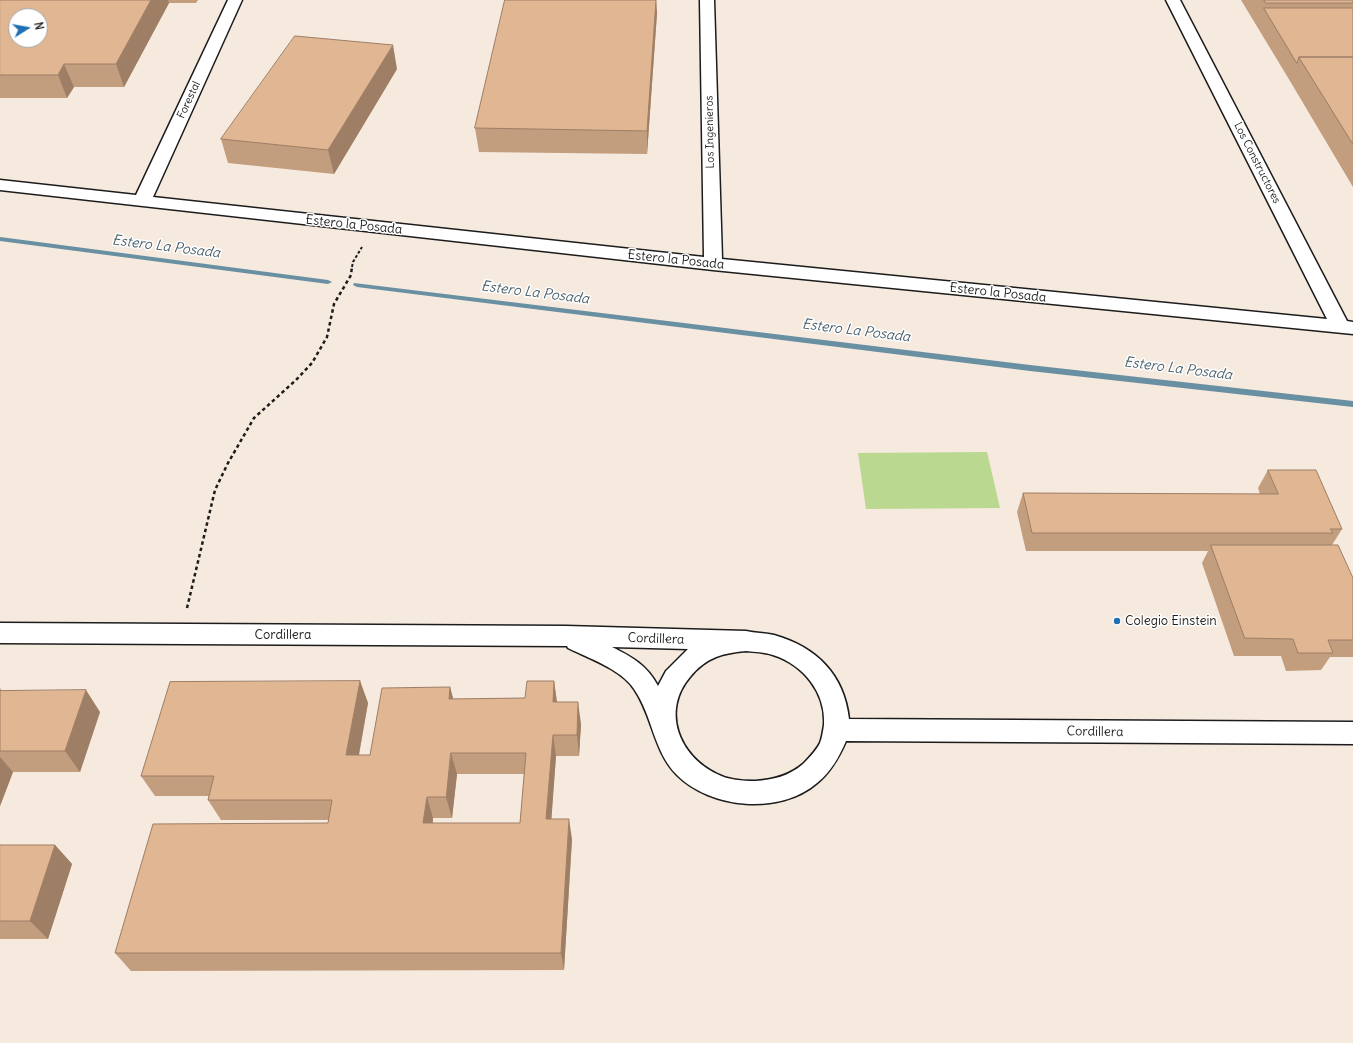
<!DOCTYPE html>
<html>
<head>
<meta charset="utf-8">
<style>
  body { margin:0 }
  #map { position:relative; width:1353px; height:1043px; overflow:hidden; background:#fff; font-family:Delius,sans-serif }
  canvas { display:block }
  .north { position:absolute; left:8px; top:8px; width:40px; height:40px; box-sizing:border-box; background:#fff; border:1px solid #a4a4a4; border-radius:50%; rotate:79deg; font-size:11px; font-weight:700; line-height:16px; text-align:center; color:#1c1c1c }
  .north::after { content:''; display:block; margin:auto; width:14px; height:18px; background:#1f6fb2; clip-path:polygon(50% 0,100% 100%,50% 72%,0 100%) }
</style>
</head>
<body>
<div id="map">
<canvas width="1353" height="1043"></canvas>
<div class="north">N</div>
</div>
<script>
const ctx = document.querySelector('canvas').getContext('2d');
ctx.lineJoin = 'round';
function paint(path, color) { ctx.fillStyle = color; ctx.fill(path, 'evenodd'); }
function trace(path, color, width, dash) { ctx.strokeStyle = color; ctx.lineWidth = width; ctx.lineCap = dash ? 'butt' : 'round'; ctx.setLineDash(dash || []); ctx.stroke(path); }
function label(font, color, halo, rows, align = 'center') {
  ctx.font = font + ' Delius,sans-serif'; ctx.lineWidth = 3; ctx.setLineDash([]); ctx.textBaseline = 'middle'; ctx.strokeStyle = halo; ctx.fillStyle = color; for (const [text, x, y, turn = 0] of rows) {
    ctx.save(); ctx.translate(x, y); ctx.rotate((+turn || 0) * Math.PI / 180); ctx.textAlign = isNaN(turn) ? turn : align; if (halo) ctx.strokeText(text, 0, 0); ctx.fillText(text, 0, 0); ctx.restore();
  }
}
paint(new Path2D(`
  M0 0H1353V1043H0ZM16 16H40V40H16Z`), '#f6e9de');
paint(new Path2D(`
  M987 452 1000 508 866 509 858 453Z`), '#bad890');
paint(new Path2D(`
  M0 237 328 280 332 282 328 284 0 241Z
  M354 283 1030 365 1353 401V407L1030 371 357 287 353 285Z`), '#688fa2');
const minor = new Path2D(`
  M228 0H242L153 197 704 257 700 0H714L722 259 1327 319 1166 0H1180L1347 321 1353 322V334L713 270 0 190V180L136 195Z
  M0 623 566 626 746 631C755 633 765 633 774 635 816 647 844 674 849 719L1353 722V744L846 741C839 757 831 772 817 783 780 815 711 809 677 775 653 751 653 716 634 689 621 669 588 658 568 648L567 646 0 643ZM612 647 688 649 666 671 658 686C647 665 632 657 612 647ZM746 651C755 652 764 652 773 655 804 665 826 693 824 725 823 731 822 738 820 743 816 751 809 758 803 764 789 776 773 780 755 781 743 781 728 780 717 774 679 756 661 711 690 677 697 668 706 661 716 657 726 653 736 652 746 651Z`);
trace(minor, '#1c1c1c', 3);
trace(new Path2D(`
  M352 267 353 262 362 247`), '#1c1c1c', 2, [3, 2]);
trace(new Path2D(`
  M187 608 215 490 228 463 254 418 296 380 312 363 327 337 334 304 351 275 352 266`), '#1c1c1c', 2.5, [3.5, 3]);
paint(minor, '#fff');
paint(new Path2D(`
  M0 0H198L196 3H169L124 87H74L67 98H0Z
  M505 0H656L657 13 647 154 479 152 475 128Z
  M1241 0H1353V187L1290 81Z
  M397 69 334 174 228 163 221 139Z
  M1268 470 1342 529 1332 545 1353 578V657H1330L1321 670 1286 671 1281 656H1234L1202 563 1208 551H1026L1017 512 1023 493 1260 494 1258 488Z
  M360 681 368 703 359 755H370L450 687 453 699 525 698 554 681 557 702 581 724 579 756H556L551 819 572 839 564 970 131 971 115 953 328 823 329 820H221L208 800 209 796H155L141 776ZM457 774H524L520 823H433V818H452Z
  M0 688 2 691 100 712 80 772H13L0 806Z
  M0 845H55L72 864 48 939H0Z`), '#c29d7e');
paint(new Path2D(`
  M151 0H168L169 3 124 87 116 64Z
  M656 0 657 13 647 154V131Z
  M393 45 397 69 334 174 328 150Z
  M64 64 74 87 67 98 58 75Z
  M360 681 368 703 355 776 346 755Z
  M554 681 557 703 553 702Z
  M450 687 456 709 449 699Z
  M86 690 100 712 80 772 65 751Z
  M578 702 581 724 579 756 577 735Z
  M553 735 556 756 550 839 546 819Z
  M451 753 457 774 452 818 446 797Z
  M0 757 13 772 0 806Z
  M427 797 433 818 430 843 423 823Z
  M569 819 572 839 564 970 561 953Z
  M55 845 72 864 48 939 30 921Z`), '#9e7f66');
const building = new Path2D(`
  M0 0H151L116 64H64L58 75H0ZM16 16H40V40H16Z
  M505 0H656L647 131 475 128Z
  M1264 0H1353V3H1266Z
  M1264 8H1353V57H1299L1297 63Z
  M295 36 393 45 328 150 221 139Z
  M1299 57H1353V144Z
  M1268 470H1316L1342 529H1330L1333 533H1032L1023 493 1278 494Z
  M1211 545H1338L1353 578V640H1328L1333 653H1298L1293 639 1245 638Z
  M360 681 346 755H370L382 688 450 687 449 699 525 698 527 681H554L553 702H578L577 735H553L546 819H569L561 953H115L153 824 328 823 332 800H208L214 776H141L170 682ZM451 753H526L520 823H423L427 797H446Z
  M86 690 65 751H0V691Z
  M0 845H55L30 921H0Z`);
paint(building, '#e1b692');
trace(building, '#9e7f66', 1);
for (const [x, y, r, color] of [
  [1117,621,4,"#1f6fb2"]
]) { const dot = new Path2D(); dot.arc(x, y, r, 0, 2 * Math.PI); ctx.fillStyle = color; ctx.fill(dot); trace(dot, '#fff', 1.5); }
label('11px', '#1c1c1c', '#fff', [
  ["Forestal",189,100,-65],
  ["Los Ingenieros",710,132,-91],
  ["Los Constructores",1257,163,63]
]);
label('13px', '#1c1c1c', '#fff', [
  ["Estero la Posada",354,225,6],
  ["Estero la Posada",676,260,6],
  ["Estero la Posada",998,293,6],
  ["Cordillera",283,635],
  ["Cordillera",656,639,2],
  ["Cordillera",1095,732,1]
]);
label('13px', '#1c1c1c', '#fff', [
  ["Colegio Einstein",1125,621]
], 'left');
label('italic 14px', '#485f6a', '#fff', [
  ["Estero La Posada",166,247,7],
  ["Estero La Posada",535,293,7],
  ["Estero La Posada",856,331,7],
  ["Estero La Posada",1178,369,7]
]);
</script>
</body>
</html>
